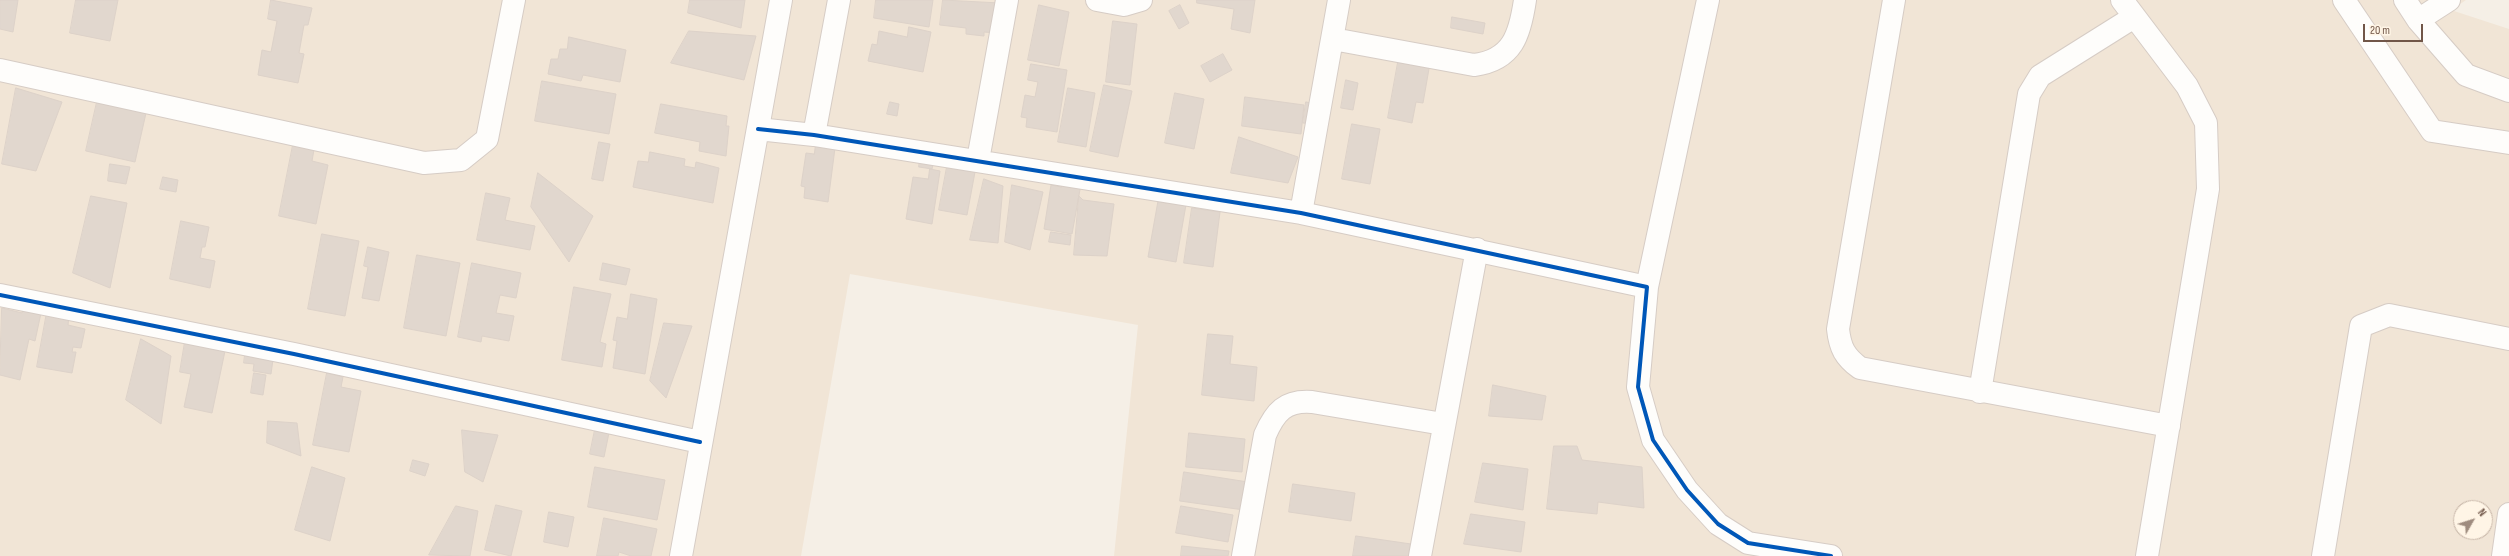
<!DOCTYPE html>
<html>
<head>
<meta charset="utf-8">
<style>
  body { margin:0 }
  #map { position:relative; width:2509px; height:556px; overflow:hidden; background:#f5efe6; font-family:"Sofia Sans Condensed",sans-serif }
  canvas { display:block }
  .north { position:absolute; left:2453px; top:500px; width:40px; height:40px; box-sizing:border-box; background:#fff5e6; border:1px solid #c6b5a7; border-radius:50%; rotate:51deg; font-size:11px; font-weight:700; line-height:16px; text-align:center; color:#715648 }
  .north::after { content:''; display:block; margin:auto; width:14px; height:18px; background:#9f8c7f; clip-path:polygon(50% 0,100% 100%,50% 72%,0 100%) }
  .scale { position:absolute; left:2363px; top:24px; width:60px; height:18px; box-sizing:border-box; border:2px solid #715648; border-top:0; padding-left:5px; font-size:12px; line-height:14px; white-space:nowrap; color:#715648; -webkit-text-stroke:3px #fff5e6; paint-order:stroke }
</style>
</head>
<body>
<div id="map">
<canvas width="2509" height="556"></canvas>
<div class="north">N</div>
<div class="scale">20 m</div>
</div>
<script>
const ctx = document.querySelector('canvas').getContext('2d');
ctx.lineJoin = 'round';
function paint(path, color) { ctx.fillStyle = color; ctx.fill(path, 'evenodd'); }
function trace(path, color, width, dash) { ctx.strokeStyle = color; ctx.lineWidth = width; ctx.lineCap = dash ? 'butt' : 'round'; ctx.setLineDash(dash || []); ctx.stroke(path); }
paint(new Path2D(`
  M0 0H2466L2451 10 2509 29V556H1114L1138 325 850 274 801 556H0ZM2461 508H2485V532H2461Z`), '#f1e5d6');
const building = new Path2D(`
  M0 0H18L13 32 0 29Z
  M76 0H118L110 41 70 33Z
  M271 0 312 8 308 25H304L299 53 304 54 298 83 258 75 262 50 271 52 277 21 268 19Z
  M690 0H745L741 28 688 13Z
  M876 0H933L929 27 874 18Z
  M943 0 1000 3 997 33 984 32V36L966 34V28L940 25Z
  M1197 0H1255L1250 33 1231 29 1234 9 1197 3Z
  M1039 5 1069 12 1059 66 1028 60Z
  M1180 5 1189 23 1179 29 1169 11Z
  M1452 17 1485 23 1483 34 1451 28Z
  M1113 21 1137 24 1130 85 1106 82Z
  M909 27 931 32 923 72 868 61 872 44 877 45 879 31 907 37Z
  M689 31 756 36 744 80 671 63Z
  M569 37 626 50 620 82 583 75 581 81 548 74 551 59H558L560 49H567Z
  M1223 54 1232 70 1210 82 1201 66Z
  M1399 57 1430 63 1423 103 1416 102 1412 123 1388 118Z
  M1031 64 1067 70 1057 132 1026 127 1027 118 1021 117 1025 95 1035 97 1038 82 1028 80Z
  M1346 80 1358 83 1353 110 1341 108Z
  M542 81 616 94 609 134 535 121Z
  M1104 85 1132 91 1118 157 1090 151Z
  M16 88 62 102 36 171 2 164Z
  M1068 88 1095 93 1086 147 1058 142Z
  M1175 93 1204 99 1194 149 1165 143Z
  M1245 97 1304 105 1301 134 1242 126Z
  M97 102 146 113 135 162 86 151Z
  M890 102 899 104 897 116 887 114Z
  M1306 102 1317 104 1314 124 1303 123Z
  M661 104 727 116 726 126H729L726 156 699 151 700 142 655 133Z
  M1352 124 1380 129 1370 184 1342 179Z
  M1239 137 1298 157 1288 183 1231 173Z
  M294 140 315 144 312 161 328 165 316 224 279 216Z
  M599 142 610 144 603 181 592 179Z
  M816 144 835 148 828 202 804 198 805 187 801 186 806 153 814 154Z
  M650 152 685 159 684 166 695 168 696 162 719 168 713 203 633 187 638 161 648 162Z
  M921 153 935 156 932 169 919 167Z
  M110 164 130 167 126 184 108 181Z
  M947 167 975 172 967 215 939 210Z
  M930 169 940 171 932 224 906 219 913 177 928 179Z
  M538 173 593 216 569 262 531 207Z
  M163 177 178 180 176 192 160 189Z
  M984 179 1003 186 998 243 970 240Z
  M1062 180 1081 184 1072 234 1044 229 1051 185 1061 187Z
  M1012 185 1043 192 1030 250 1005 242Z
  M486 193 510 198 505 220 535 226 530 250 477 240Z
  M1167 195 1187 199 1176 262 1148 257 1158 201 1166 203Z
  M91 196 127 203 110 288 73 273Z
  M1079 196 1083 200 1114 204 1107 256 1074 255Z
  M1192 208 1220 212 1213 267 1184 263Z
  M181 221 209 227 205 247H202L200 258 215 261 210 288 170 279Z
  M1051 232 1071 235 1070 245 1049 242Z
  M322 234 359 241 345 316 308 309Z
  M368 247 389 252 379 301 362 298 368 267 364 266Z
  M417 255 460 263 446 336 404 328Z
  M472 263 521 273 516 298 500 295 496 313 514 316 509 341 482 336 481 342 458 337Z
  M603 263 630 269 626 285 600 280Z
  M574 287 611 294 600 342 606 344 602 367 562 360Z
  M631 294 657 299 645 374 613 368 617 341 613 340 617 317 627 319Z
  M2 308 22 313 23 309 41 313 35 341 29 339 20 380 0 375Z
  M47 312 69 316 68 325 85 329 81 348 73 347 72 352H76L72 373 37 367Z
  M664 323 692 326 666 398 650 381Z
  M1208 334 1233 336 1230 364 1257 367 1254 401 1202 395Z
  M141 339 171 356 161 424 126 400Z
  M185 342 225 351 212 413 184 407 191 374 180 372Z
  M246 347 274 352 271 374 253 371 254 364 244 363Z
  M254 373 266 375 263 395 251 393Z
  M327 373 343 377 341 387 361 391 349 452 313 445Z
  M1493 385 1546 396 1542 420 1489 416Z
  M268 421 297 423 301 456 267 443Z
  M596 425 610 428 604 457 590 454Z
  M462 430 498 435 483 482 465 472Z
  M1189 433 1245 439 1242 472 1186 467Z
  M1554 446H1577L1582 460 1642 467 1644 508 1598 502 1597 514 1547 509Z
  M413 460 429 464 425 476 410 471Z
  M1483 463 1528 469 1523 510 1475 502Z
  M312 467 345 478 330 541 295 530Z
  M595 467 665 480 657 520 588 507Z
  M1184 472 1248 482 1244 510 1180 501Z
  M1293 484 1355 493 1351 521 1289 512Z
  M496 505 522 511 511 556 485 550Z
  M456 506 478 511 470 556 429 555Z
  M1181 506 1233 515 1228 542 1176 533Z
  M549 512 574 517 568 547 544 542Z
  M1471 514 1525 522 1521 552 1464 544Z
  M604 518 657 529 651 556H631L619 552 618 556H597Z
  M1356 536 1411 544 1409 556H1353Z
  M1182 546 1229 551 1228 556H1181Z`);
paint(building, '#e1d7ce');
trace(building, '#ddd2c9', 1);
const minor = new Path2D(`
  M1097 0 1124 5 1141 0
  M1894 0 1838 329C1840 348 1845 357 1860 368L2169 426
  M2122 0 2187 86 2206 123 2208 189 2147 556
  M2344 0 2432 131 2509 143
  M2405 0 2418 20 2466 75 2509 91
  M2418 20 2449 0
  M1333 39 1474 65C1513 60 1520 34 1525 0
  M0 70 424 163 461 160 487 139 514 0
  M758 129 814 135 1301 213 1647 287 1638 387 1653 440 1687 490 1718 524 1748 543 1831 556
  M814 135 839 0
  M978 160 1007 0
  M1301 213 1339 0
  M1647 287 1708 0
  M0 295 294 354 700 442
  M1980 392 2029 94 2040 76 2134 17
  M681 556 781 0
  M1243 556 1265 435C1275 412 1285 400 1312 402L1443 424
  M1420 556 1477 249
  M2323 556 2361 326 2389 315 2509 339
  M2503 556 2509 514`);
trace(minor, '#d6ccc5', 24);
trace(minor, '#fefdfb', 22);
trace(new Path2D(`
  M758 129 814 135 1301 213 1647 287 1638 387 1653 440 1687 490 1718 524 1748 543 1831 556
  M0 295 294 354 700 442`), '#0057b8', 4);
</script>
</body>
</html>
